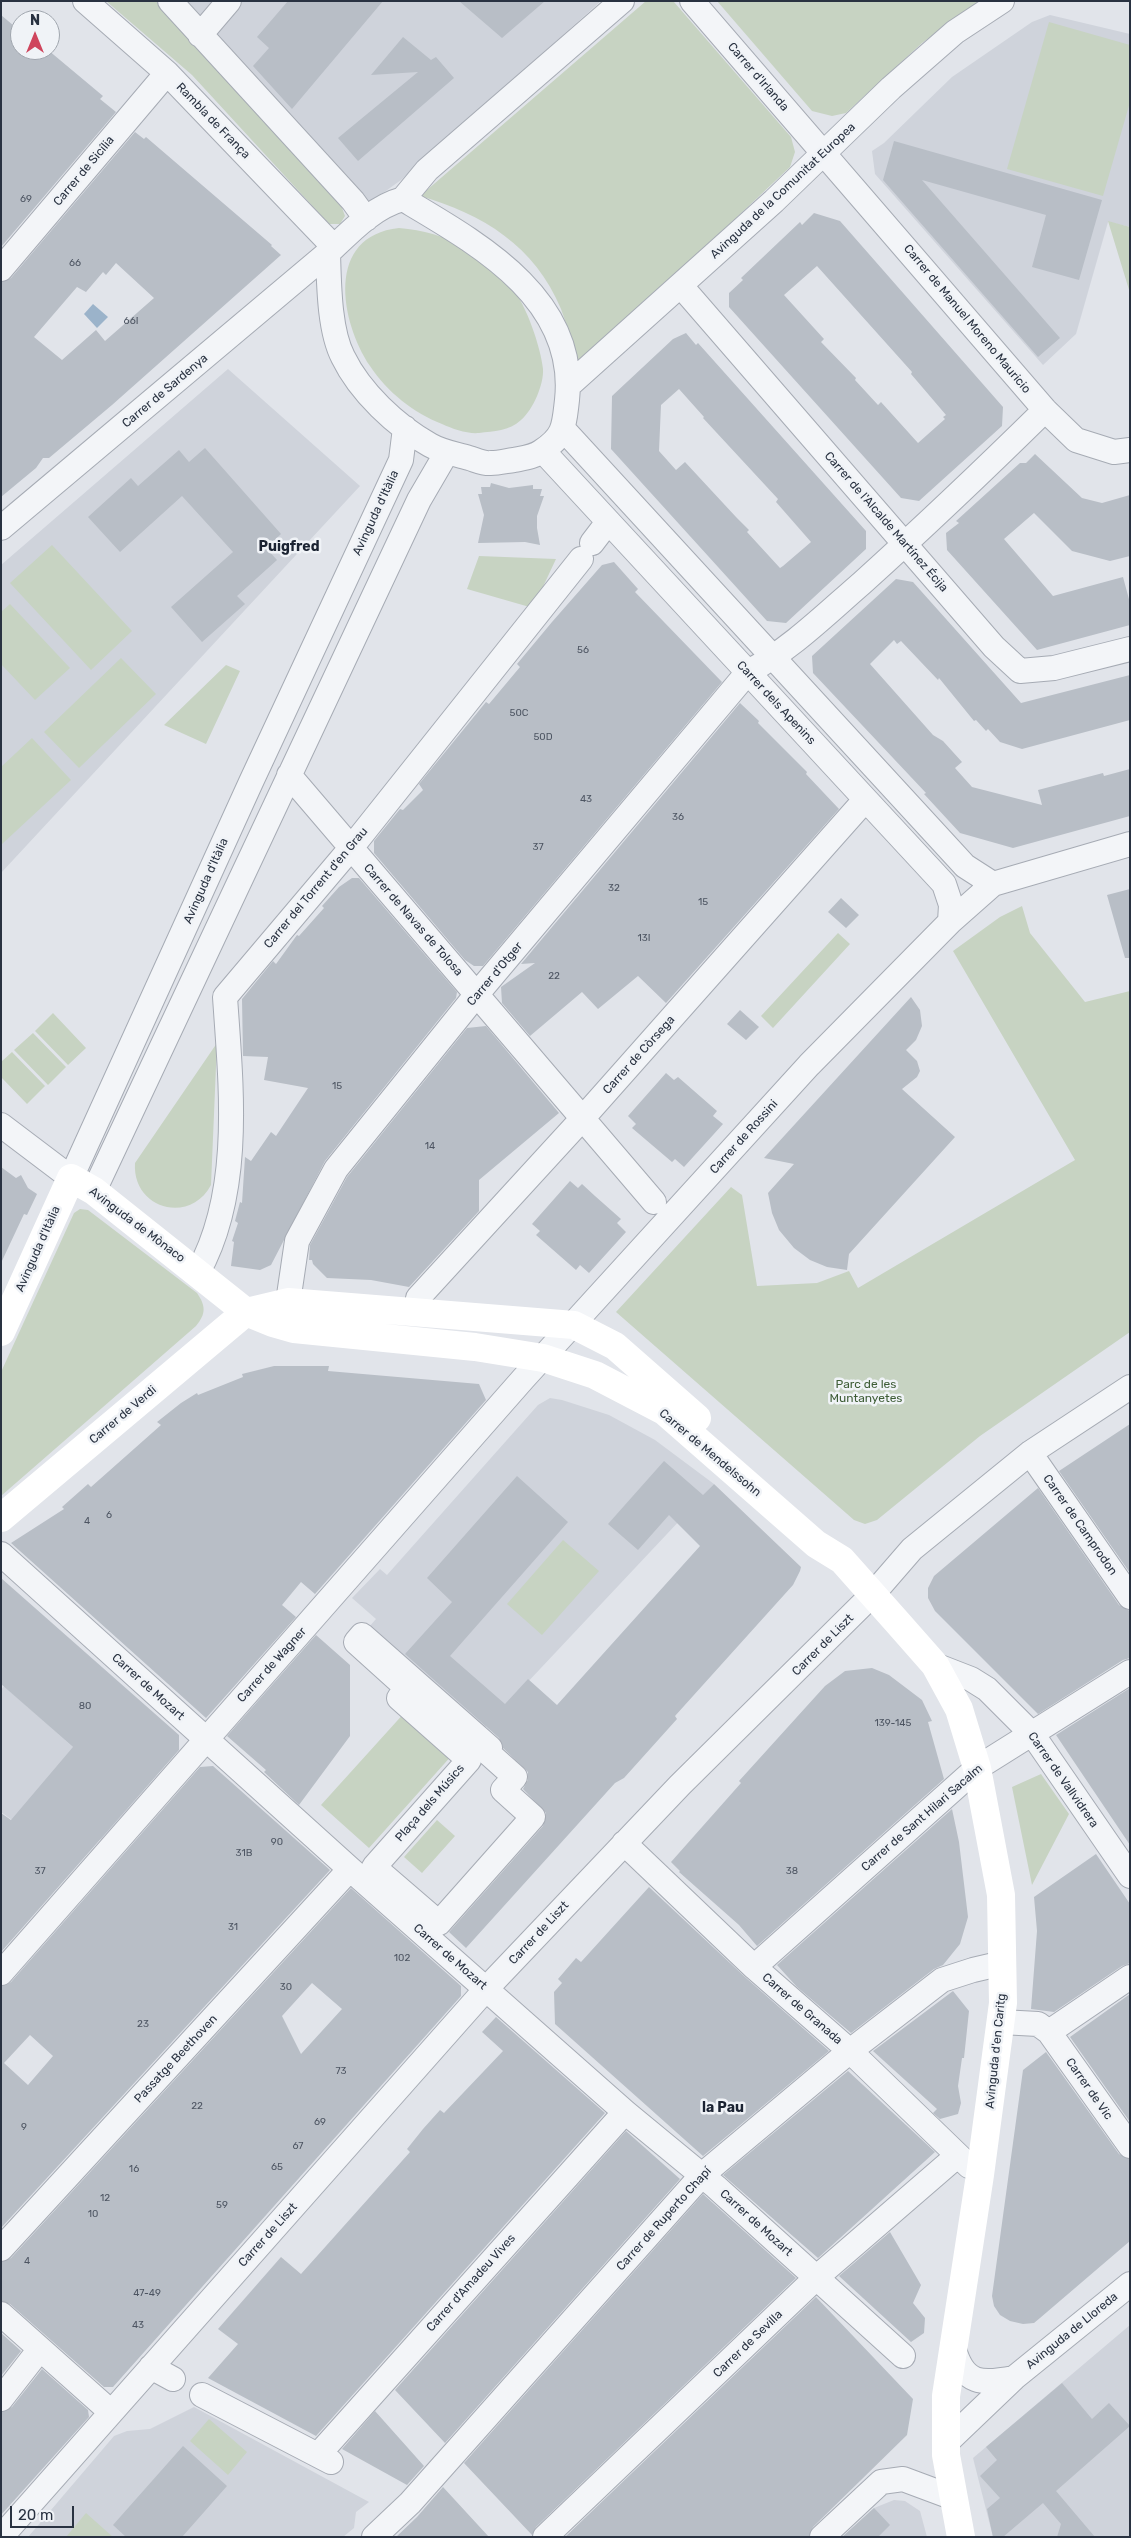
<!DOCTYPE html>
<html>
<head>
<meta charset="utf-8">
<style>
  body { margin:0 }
  #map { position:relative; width:1131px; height:2538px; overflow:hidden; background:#e1e4ea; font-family:Rubik,sans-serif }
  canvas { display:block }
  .frame { position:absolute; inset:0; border:2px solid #293241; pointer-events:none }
  .north { position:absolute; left:10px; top:10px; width:50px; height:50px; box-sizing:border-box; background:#f0f3f7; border:1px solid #a0a6ae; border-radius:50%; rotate:0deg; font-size:14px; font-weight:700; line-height:20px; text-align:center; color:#293241 }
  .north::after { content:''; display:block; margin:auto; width:18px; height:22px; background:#cf455d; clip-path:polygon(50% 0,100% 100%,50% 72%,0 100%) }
  .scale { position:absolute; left:10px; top:2506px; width:64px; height:22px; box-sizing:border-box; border:2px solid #293241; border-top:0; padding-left:6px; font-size:15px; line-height:18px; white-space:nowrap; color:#293241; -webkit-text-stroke:4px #f0f3f7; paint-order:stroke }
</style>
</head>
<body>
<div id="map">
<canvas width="1131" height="2538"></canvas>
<div class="frame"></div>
<div class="north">N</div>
<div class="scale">20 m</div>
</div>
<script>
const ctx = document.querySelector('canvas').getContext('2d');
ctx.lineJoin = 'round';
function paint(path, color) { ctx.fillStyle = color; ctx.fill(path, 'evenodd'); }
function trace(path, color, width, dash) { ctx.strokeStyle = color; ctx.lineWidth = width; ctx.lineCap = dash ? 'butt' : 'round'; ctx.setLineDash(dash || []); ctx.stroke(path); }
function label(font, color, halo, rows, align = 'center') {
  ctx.font = font + ' Rubik,sans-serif'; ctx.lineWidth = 5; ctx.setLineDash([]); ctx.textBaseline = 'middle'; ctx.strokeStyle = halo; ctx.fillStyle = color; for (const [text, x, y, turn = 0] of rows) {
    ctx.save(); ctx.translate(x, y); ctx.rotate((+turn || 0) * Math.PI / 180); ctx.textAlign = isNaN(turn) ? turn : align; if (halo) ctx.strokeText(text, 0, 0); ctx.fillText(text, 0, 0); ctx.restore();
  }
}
paint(new Path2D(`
  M170 1H601L401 180 361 209Z
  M1050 15 1130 34V227L1108 222 1076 334 1043 365 875 174 872 151 884 143 952 77 1032 22Z
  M228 369 360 486 1 873V565Z
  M550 1398 562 1400 609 1415 655 1440 714 1484 477 1736 362 1635 376 1619 352 1598 380 1569 387 1575 538 1405Z
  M4 1686 74 1748 93 1716 156 1776 101 1840 50 1793 15 1822 1 1812V1690Z
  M1130 2325V2537H993L973 2458Z
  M194 2407 369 2502 356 2512 354 2528 343 2537H28L114 2436 127 2431 150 2429Z
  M894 2500 905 2501 920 2511 927 2537H843L874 2508Z`), '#cfd3db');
paint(new Path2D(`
  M106 1H156L341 205 345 216 340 224H329L192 75Z
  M646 1 674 2 791 137 795 152 790 167 577 368C572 348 568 327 561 309 535 246 483 214 420 196Z
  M717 1H981L922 43 846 113 832 116 812 111Z
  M1049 22 1130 45V102L1103 196 1007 169Z
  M1108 221 1130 227V293Z
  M399 228C448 232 480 252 512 288 526 304 541 348 543 369 544 384 533 410 521 420 509 431 494 431 479 433 467 434 453 429 442 424 414 413 387 392 370 366 340 321 325 236 399 228Z
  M52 545 132 631 91 670 10 583Z
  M479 556 556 559 533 608 467 589Z
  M10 604 70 668 35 700 1 664V612Z
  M121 658 156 694 79 768 44 732Z
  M226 665 240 671 206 744 164 725Z
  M32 738 71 780 1 845V767Z
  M1022 906 1030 933 1085 1002 1130 991V1332L980 1436 877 1520 865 1524 854 1520 616 1312 731 1187 742 1195 757 1286 817 1283 849 1271 858 1288 1075 1160 953 951 1000 917Z
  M838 933 850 944 773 1028 761 1016Z
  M53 1013 86 1048 68 1065 35 1031Z
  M33 1033 66 1067 48 1085 14 1050Z
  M217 1043 211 1185C190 1225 132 1209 135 1163Z
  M12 1052 45 1086 27 1104 1 1077V1062Z
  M80 1209 88 1210 197 1293C206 1306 206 1314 196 1326L1 1496V1372L74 1213Z
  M563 1540 599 1571 542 1635 507 1604Z
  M406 1711 453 1754 369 1848 321 1805Z
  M1041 1774 1069 1814 1032 1885 1012 1787Z
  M437 1820 455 1836 422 1873 404 1857Z
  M209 2419 247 2452 228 2475 190 2441Z
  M86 2513 113 2537H66Z`), '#c7d3c2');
paint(new Path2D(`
  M93 304 108 317 97 328 84 314Z`), '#9bb3ca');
paint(new Path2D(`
  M288 1H383L292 109 253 66 269 48 257 37Z
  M459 1H545L502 38Z
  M1 15 20 31V50H48L103 96 100 99 116 112 1 247Z
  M403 37 431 60 436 57 454 78 358 161 338 138 418 72 371 75Z
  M135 132 144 139 146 137 272 245 271 246 281 255 112 405 49 458H43L36 468 1 497V282L11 278ZM116 263 154 298 105 341 96 330 62 360 34 337 77 287 86 292 103 272 106 275Z
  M894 141 1102 200 1079 280 1032 267 1046 215 922 180 1060 338 1038 357 883 180Z
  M814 213 840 221 1003 407 1002 426 919 501 901 498 729 307V293L743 280 741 278 800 222 802 225ZM817 266 912 372 911 374 946 415 943 417 945 419 918 443 881 402 878 405 855 380 856 378 821 342 824 339 784 295Z
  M686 333 696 345 698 343 866 531V549L786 623 767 621 611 449 612 396 673 339ZM679 389 704 417 703 418 778 499 776 502 811 542 783 566 780 568 747 532 749 530 736 517 685 462 676 470 659 451 661 405Z
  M205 448 281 534 266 548 277 560 237 596 245 604 202 642 171 607 233 552 182 496 120 552 88 517 131 478 138 486 179 450 189 462Z
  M1035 454 1082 498 1102 503 1130 495V556L1110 561 1072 551 1034 513 1004 539 1053 596 1123 577 1130 603V625L1037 650 947 550 946 533 959 523 956 521 1020 463H1026Z
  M491 483 509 488 533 485V489H542L540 496H544L537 516V528L540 545 525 542 478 543 484 515 478 494H482L481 487H490Z
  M614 562 638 589 635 592 722 682 483 966H474L465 960 374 853V841L400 809 403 810 423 790 419 784 486 702 489 704 520 667 517 664 552 622 602 565Z
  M896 579 913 582 1021 703 1130 675V720L1022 749 1000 742 988 729 986 731 976 720 974 721 939 678 938 680 901 641 897 644 894 640 870 664 933 735 943 741 962 762 955 768 972 787 1042 805 1038 790 1103 773 1104 776 1130 769V816L1013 848 960 833 924 794 926 793 813 673 812 656Z
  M740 703 759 721 758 723 807 772 806 774 839 809 666 1003 638 976 598 1009 582 992 530 1036 502 1003 501 987 535 963 521 964Z
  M352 878H359L457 992 456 998 325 1161 271 1265 260 1270 231 1266 234 1242 232 1241 238 1223 235 1221 240 1202 242 1203 245 1157 251 1161 271 1132 276 1136 308 1088 264 1080 268 1057 243 1056 242 999 273 961 276 964 297 935 299 936 324 908 322 906 339 887Z
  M1130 889V958H1125L1107 895Z
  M841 898 859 915 846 928 828 912Z
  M911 997 920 1010 922 1026 916 1040 906 1050 917 1061 920 1071 917 1077 902 1089 955 1137 849 1254 847 1270 827 1267 810 1260 794 1248 779 1230 772 1213 768 1193 794 1164 764 1158Z
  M740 1010 759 1027 746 1040 727 1024Z
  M486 1026 559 1113 479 1180V1211L409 1287 371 1280 327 1278 313 1264 312 1260H309L310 1245 347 1177 467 1028Z
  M666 1073 674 1080 678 1077 717 1111 713 1116 723 1124 684 1167 675 1159 672 1162 632 1128 636 1124 628 1116Z
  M1 1167 16 1178 21 1175 28 1188 37 1194 27 1215 24 1214 1 1263Z
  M570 1181 578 1188 582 1184 595 1196 621 1219 617 1223 626 1232 589 1273 580 1265 576 1270 536 1235 540 1231 532 1224Z
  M274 1366H329L328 1371 479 1384 486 1400 315 1594 301 1582 282 1605 296 1617 206 1718 11 1543 64 1509 62 1507 88 1484 91 1487 161 1425 157 1422 181 1403 197 1393 198 1395 243 1377 242 1374Z
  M1130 1424V1573L1059 1471Z
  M664 1461 703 1495 714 1484 801 1567 800 1571 793 1585 675 1716 677 1719 624 1778 615 1783 466 1948 449 1932 543 1826 546 1813 523 1789 528 1780V1772L503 1748 499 1738 405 1654 452 1602 427 1578 517 1476 568 1522 450 1656 505 1704 528 1679 557 1705 700 1546 669 1515 638 1550 608 1524Z
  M1038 1488 1119 1605 1130 1611V1658L1123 1660 1038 1714 935 1611 928 1598V1588L934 1576Z
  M1 1578 179 1735V1750L1 1952V1813L11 1820 73 1747 1 1684Z
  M316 1635 350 1665V1736L299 1805 264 1772 266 1770 227 1736Z
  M872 1668 889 1675 922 1700 932 1721 928 1722 944 1779 757 1946 739 1925 679 1872 680 1871 671 1862 741 1783 739 1781 825 1686 845 1671Z
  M1130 1688V1845L1056 1735Z
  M213 1766 330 1870 1 2228V1986L11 1982 200 1767ZM30 2035 53 2056 28 2085 4 2063Z
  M952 1809 959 1842 968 1917 960 1944 943 1965 934 1969 851 2033 797 1987 777 1965Z
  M1096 1854 1130 1904V1963L1122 1966 1054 2012 1031 2009 1037 1931 1034 1897Z
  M649 1887 745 1977 829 2051 703 2156 555 2024 554 1992 562 1983 558 1979 576 1958 581 1962Z
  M351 1888 461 1986V1996L113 2387H104L10 2304 1 2301V2262L11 2258ZM312 1983 342 2009 301 2054 282 2016Z
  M953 1991 969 2011 964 2058H962L958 2086 961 2103 958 2114 940 2119 933 2113 937 2109 873 2051Z
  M1130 1994V2122L1070 2037Z
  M496 2017 605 2113 316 2436 208 2378 238 2344 218 2329 281 2257 301 2274 410 2152 407 2149 423 2129 440 2110 444 2113 503 2051 482 2032Z
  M1046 2052 1119 2154 1130 2159V2241L1040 2318 1034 2323 1023 2324 1010 2321 1000 2315 994 2306 992 2296 1023 2070Z
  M848 2071 935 2152 818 2258 723 2175Z
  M626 2131 680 2179 445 2443 395 2390Z
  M703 2194 796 2278 536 2527 532 2535 464 2463Z
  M890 2232 921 2285 913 2303 925 2318 924 2333 911 2342 839 2276Z
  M816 2297 913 2399 907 2435 813 2527 809 2537H565Z
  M1 2333 21 2351 1 2376Z
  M42 2369 88 2410 89 2417 1 2515V2412L12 2407Z
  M1062 2383 1092 2419 1109 2403 1130 2426 1056 2491 1095 2537H1057L1061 2524 1043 2503 1003 2537H993L987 2509 1000 2498 980 2476 997 2460 986 2447Z
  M375 2411 424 2466 407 2485 342 2449Z
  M183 2446 227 2486 182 2537H126L113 2525Z
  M443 2487 489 2537H396L417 2517Z
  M874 2508 890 2525 878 2537H842Z`), '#b8bec6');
const street = new Path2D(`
  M85 1 167 73 334 247
  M170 1 353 201 366 219
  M692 1 1045 410 1076 440 1114 452 1130 450
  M200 35 229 1
  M403 199 427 170 622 1
  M1 269 167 73
  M681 286 994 647 1020 671 1054 668 1130 649
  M568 386 774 201 891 88 955 32 1002 1
  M564 430 965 866 993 884
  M543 451 944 884 951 905 950 922
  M1 528 328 253C350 232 373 207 403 199 477 243 578 298 567 400 564 425 565 436 542 451 534 457 524 458 514 460 506 461 499 463 491 463 484 464 476 460 469 458 456 454 442 452 430 445 396 426 360 392 343 357 329 330 329 283 328 253
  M592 543 608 522
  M289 775 654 1202
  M1 1125 71 1178 251 782 401 460 405 428
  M94 1191 419 500 447 452
  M198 1272C243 1191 231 1086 225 997L351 848 581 559
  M288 1302 297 1241 336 1169 477 994 748 672C791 649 825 615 862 583 924 527 985 469 1045 410
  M417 1311 418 1298 582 1119 865 800
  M1030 1453 1130 1597
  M1 1554 350 1869 625 2112 716 2187 903 2356
  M362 1635 490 1748 487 1752 515 1777 503 1790 533 1817 439 1923 374 1867 469 1760 399 1698 407 1688 356 1642Z
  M935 1665 971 1679 987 1689 1033 1735 1130 1876
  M624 1843 754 1967 850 2051 969 2166
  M754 1967 977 1768 1130 1672
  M1 1973 523 1379 809 1065 950 922 993 884 1130 844
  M1001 2022 1038 2024 1049 2032 1130 1977
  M1049 2032 1130 2146
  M1 2249 350 1869
  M1 2314 111 2412
  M954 2349C964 2385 982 2384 1014 2378
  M151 2367 173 2379
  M202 2395 331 2462
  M1 2399 40 2349
  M947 2442 1014 2378 1130 2284
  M318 2455 625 2112
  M1 2537 486 1989 680 1785 873 1594 912 1549 1030 1453 1130 1387
  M374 2537 410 2503 702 2175 850 2051 942 1980 973 1970 1003 1963
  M545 2537 817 2277 957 2156
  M822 2537 881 2482 903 2479 954 2498`);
trace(street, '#a6abb4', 26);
trace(street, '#f3f5f8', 24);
trace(new Path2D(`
  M1 1332 71 1178 94 1191 246 1312 273 1323 294 1329 475 1347 543 1358 595 1375 664 1411 816 1544 842 1560 898 1623 935 1665 959 1709 977 1768 1001 1895 1003 2003 980 2175 946 2396V2455L961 2537
  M1 1518 246 1312 288 1302 574 1325 615 1346 697 1418`), '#fff', 28);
label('10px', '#4d5562', null, [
  ["69",26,199],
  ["66",75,263],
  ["66I",131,321],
  ["56",583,650],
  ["50C",519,713],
  ["50D",543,737],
  ["43",586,799],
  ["36",678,817],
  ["37",538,847],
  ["32",614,888],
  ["15",703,902],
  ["13I",644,938],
  ["22",554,976],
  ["15",337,1086],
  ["14",430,1146],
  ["6",109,1515],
  ["4",87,1521],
  ["80",85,1706],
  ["139-145",893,1723],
  ["90",277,1842],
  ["31B",244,1853],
  ["37",40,1871],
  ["38",792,1871],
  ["31",233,1927],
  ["102",402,1958],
  ["30",286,1987],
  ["23",143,2024],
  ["73",341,2071],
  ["22",197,2106],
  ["69",320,2122],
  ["9",24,2127],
  ["67",298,2146],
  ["65",277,2167],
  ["16",134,2169],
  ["12",105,2198],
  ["59",222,2205],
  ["10",93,2214],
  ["4",27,2261],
  ["47-49",147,2293],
  ["43",138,2325]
]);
label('12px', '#293241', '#f0f3f7', [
  ["Carrer d'Irlanda",758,77,49],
  ["Rambla de França",213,121,46],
  ["Carrer de Sicília",84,171,-50],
  ["Avinguda de la Comunitat Europea",783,191,-43],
  ["Carrer de Manuel Moreno Mauricio",967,319,50],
  ["Carrer de Sardenya",165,391,-40],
  ["Avinguda d'Itàlia",376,513,-65],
  ["Carrer de l'Alcalde Martínez Écija",886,522,49],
  ["Carrer dels Apenins",776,703,47],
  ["Avinguda d'Itàlia",206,881,-66],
  ["Carrer del Torrent d'en Grau",316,888,-50],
  ["Carrer de Navas de Tolosa",413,920,49],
  ["Carrer d'Otger",495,974,-50],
  ["Carrer de Còrsega",639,1055,-48],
  ["Carrer de Rossini",744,1137,-48],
  ["Avinguda de Mònaco",137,1225,37],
  ["Avinguda d'Itàlia",38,1249,-66],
  ["Carrer de Verdi",123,1415,-40],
  ["Carrer de Mendelssohn",710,1453,40],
  ["Carrer de Camprodon",1080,1525,55],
  ["Carrer de Liszt",823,1645,-45],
  ["Carrer de Wagner",272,1665,-48],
  ["Carrer de Mozart",148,1687,42],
  ["Carrer de Vallvidrera",1063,1780,55],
  ["Plaça dels Músics",430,1803,-49],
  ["Carrer de Sant Hilari Sacalm",922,1818,-41],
  ["Carrer de Liszt",539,1933,-47],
  ["Carrer de Mozart",450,1957,41],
  ["Carrer de Granada",802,2009,41],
  ["Avinguda d'en Caritg",996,2051,-84],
  ["Passatge Beethoven",176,2059,-47],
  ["Carrer de Vic",1089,2089,55],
  ["Carrer de Ruperto Chapí",664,2219,-48],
  ["Carrer de Mozart",756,2223,42],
  ["Carrer de Liszt",268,2235,-48],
  ["Carrer d'Amadeu Vives",471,2283,-48],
  ["Avinguda de Lloreda",1072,2331,-39],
  ["Carrer de Sevilla",748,2344,-44]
]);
label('12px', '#3e5d36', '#f0f3f7', [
  ["Parc de les",866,1385],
  ["Muntanyetes",866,1399]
]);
label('bold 14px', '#1b2332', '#f0f3f7', [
  ["Puigfred",289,547],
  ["la Pau",723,2108]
]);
</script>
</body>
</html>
